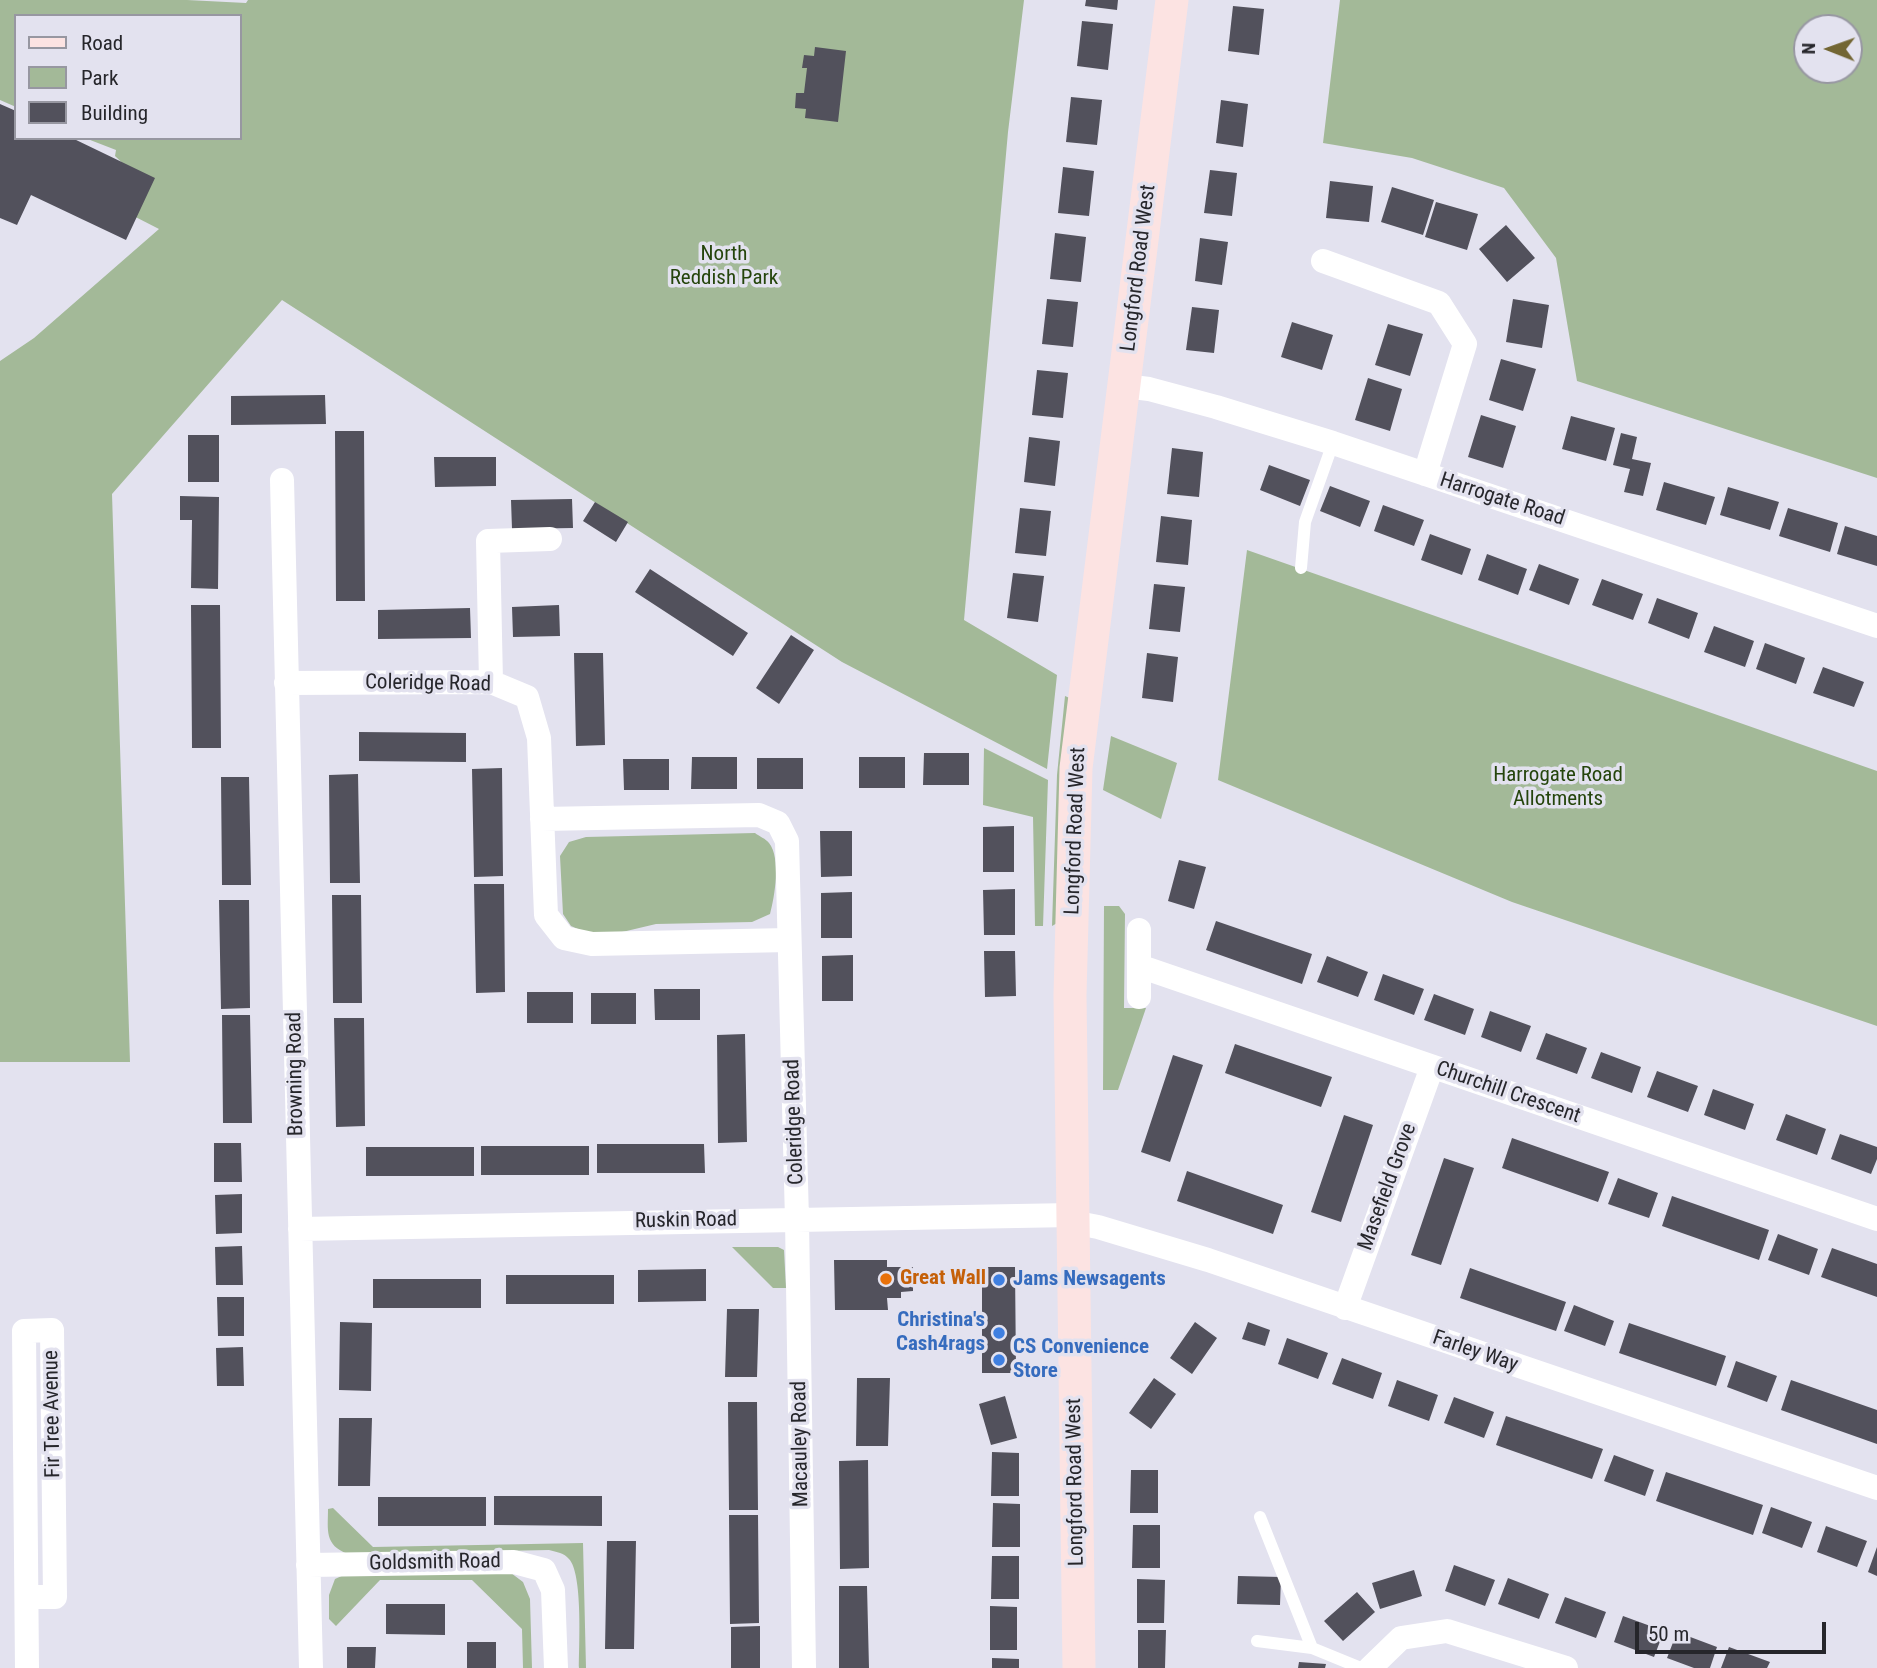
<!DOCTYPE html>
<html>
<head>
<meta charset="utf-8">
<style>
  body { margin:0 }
  #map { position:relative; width:1877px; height:1668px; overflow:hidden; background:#e3e2ef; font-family:"Roboto Condensed",sans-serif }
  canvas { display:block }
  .legend { position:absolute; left:14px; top:14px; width:228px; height:126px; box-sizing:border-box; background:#e3e2ef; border:2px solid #9797a1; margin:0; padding:9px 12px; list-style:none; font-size:21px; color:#26262b }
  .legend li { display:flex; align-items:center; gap:14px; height:35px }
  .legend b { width:35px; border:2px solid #9797a1 }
  .north { position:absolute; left:1793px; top:14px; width:70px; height:70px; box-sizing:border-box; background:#e3e2ef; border:2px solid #9797a1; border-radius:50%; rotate:271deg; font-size:19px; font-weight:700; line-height:28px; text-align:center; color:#26262b }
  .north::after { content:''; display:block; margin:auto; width:24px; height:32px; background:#736633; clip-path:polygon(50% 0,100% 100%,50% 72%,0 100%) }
  .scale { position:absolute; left:1635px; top:1622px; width:191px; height:32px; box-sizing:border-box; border:4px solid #26262b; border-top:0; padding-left:9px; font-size:21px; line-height:24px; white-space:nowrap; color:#26262b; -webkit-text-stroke:5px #e3e2ef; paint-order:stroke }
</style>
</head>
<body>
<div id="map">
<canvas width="1877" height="1668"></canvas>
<ul class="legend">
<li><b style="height:9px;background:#fce3e2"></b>Road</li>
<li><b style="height:19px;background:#a3b998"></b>Park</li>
<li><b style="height:19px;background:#52515c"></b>Building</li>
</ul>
<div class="north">N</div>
<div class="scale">50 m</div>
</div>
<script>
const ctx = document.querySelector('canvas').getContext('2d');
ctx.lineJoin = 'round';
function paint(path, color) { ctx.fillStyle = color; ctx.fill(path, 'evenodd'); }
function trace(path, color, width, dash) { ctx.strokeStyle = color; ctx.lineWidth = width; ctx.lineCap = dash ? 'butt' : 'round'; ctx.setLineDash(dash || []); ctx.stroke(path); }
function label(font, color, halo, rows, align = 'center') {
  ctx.font = font + ' "Roboto Condensed",sans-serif'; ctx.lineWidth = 7; ctx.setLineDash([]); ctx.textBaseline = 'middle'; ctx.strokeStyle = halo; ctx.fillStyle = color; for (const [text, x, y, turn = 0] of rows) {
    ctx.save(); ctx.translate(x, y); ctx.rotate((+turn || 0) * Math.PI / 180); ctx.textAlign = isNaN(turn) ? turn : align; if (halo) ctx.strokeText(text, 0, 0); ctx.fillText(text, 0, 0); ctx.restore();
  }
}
paint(new Path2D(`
  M0 0H187L246 3 248 0H1024L1008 132 964 620 1057 675 1047 769 842 662 282 300 112 494 130 1062H0V361L34 338 159 229 116 207 133 173 115 156 116 150 85 138H240V16H16V107L0 100Z
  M1340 0H1877V478L1577 381 1556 258 1504 188 1412 158 1323 143ZM1807 28H1849V70H1807Z
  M1247 550 1877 771V1026L1512 902 1218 780Z
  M1065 696 1072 699 1059 922 1052 926 1057 775Z
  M1111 736 1177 763 1161 819 1103 790Z
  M984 748 1048 780 1043 926H1035L1033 817 983 805Z
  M755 833C759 836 766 839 769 843 781 858 775 896 770 914L752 922 656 924 618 933H587L571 926 563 914 560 856 569 842 586 837Z
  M1104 906H1119L1125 914 1124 1008H1146L1118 1090H1103Z
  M732 1247H778L784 1250 786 1288H773Z
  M333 1508 373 1547 583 1543 586 1668H579C579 1645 583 1574 569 1559 564 1553 557 1552 549 1550L348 1554C324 1545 328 1530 328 1509Z
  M511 1573 523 1582 530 1599 532 1668H523L522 1629 472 1580H380L336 1626 329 1619V1595L335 1579 346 1574Z`), '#a3b998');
paint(new Path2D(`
  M1086 0H1118L1117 10 1085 6Z
  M1233 6 1264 9 1259 55 1228 51Z
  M1082 21 1113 24 1108 70 1077 66Z
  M815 47 846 51 838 122 805 118 806 109 795 108 796 93H804L807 68H802L804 55 814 56Z
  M1071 97 1102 100 1097 145 1066 142Z
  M1221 100 1248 104 1243 147 1216 143Z
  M0 104 16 111V138H72L155 178 126 240 31 195 17 225 0 218Z
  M1063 167 1094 171 1089 216 1058 213Z
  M1210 170 1237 173 1232 216 1204 213Z
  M1330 181 1373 186 1369 222 1326 218Z
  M1392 187 1434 200 1423 235 1381 222Z
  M1436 202 1478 214 1467 250 1425 237Z
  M1506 225 1535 258 1507 282 1479 249Z
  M1055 233 1086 237 1081 282 1050 279Z
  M1200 238 1228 242 1222 285 1195 281Z
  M1047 299 1078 302 1073 347 1042 344Z
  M1513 299 1549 305 1542 348 1506 342Z
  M1192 307 1219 310 1214 353 1186 350Z
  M1292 322 1333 335 1322 370 1281 357Z
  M1388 324 1423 334 1410 376 1375 365Z
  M1501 359 1536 369 1523 411 1489 400Z
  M1037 370 1068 373 1063 418 1032 415Z
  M1368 378 1402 389 1390 431 1355 420Z
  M325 395 326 424 231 425V396Z
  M1481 415 1516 426 1503 468 1468 457Z
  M1571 416 1615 428 1606 461 1562 449Z
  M335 431H364L365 601H336Z
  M1621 433 1637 437 1632 459 1651 463 1643 496 1624 492 1630 469 1613 465Z
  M188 435H219V482H188Z
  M1029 437 1060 441 1055 486 1024 482Z
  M1172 448 1203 452 1199 497 1167 494Z
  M434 457H496V486L435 487Z
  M1269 465 1310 480 1300 506 1260 490Z
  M1664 482 1715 497 1706 525 1656 510Z
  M1330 486 1370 501 1360 527 1320 511Z
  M1728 487 1779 502 1770 530 1720 515Z
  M180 496 219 497 218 589 191 588 192 520H180Z
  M572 499 573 528 512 529 511 500Z
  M595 502 628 522 616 542 583 521Z
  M1383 505 1424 520 1414 546 1374 531Z
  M1020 508 1051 511 1046 556 1015 553Z
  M1788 508 1838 523 1830 552 1779 536Z
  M1161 516 1192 520 1188 565 1156 562Z
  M1845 526 1877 536V566L1837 554Z
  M1430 534 1471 549 1462 575 1421 560Z
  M1487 554 1527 569 1518 595 1478 580Z
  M1539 564 1579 579 1569 605 1529 590Z
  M650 569 748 633 733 656 635 592Z
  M1013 573 1044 576 1038 622 1007 618Z
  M1602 579 1643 594 1633 620 1592 605Z
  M1154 584 1185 587 1180 632 1149 629Z
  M1657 598 1698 613 1689 639 1648 623Z
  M191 605H220L221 748H192Z
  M559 605 560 636 513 637 512 607Z
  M470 608 471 638 378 639V610Z
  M1714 626 1754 641 1745 667 1704 652Z
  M791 635 814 650 779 704 756 688Z
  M1765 643 1805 658 1796 684 1756 669Z
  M574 653H603L605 745 576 746Z
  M1147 653 1178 657 1173 702 1142 698Z
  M1823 667 1864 682 1854 707 1813 693Z
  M359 732 466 733V762L359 761Z
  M924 753H969V785H923Z
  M692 757H737V789H691Z
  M859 757H905V788H859Z
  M757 758H803V789H757Z
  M623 759H669V790H624Z
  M502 768 503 876 474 877 472 769Z
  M358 774 360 883H330L329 775Z
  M221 777H249L251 885H222Z
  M1014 826V872H983V827Z
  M820 831H852V876L821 877Z
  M1179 860 1206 867 1194 909 1168 901Z
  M474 884H504L505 992 476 993Z
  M1015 889V935H984L983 890Z
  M852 892V938H821V893Z
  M332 895H361L362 1003H333Z
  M219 900H249L250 1008 221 1009Z
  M1216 921 1312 954 1302 984 1206 950Z
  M984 951H1015L1016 996 985 997Z
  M853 955V1001H822V956Z
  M1327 956 1368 972 1358 997 1317 982Z
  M1383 974 1424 989 1414 1015 1374 1000Z
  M654 989H700V1020H655Z
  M527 992H573V1023H527Z
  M591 993H636V1024H591Z
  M1434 994 1474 1009 1465 1035 1424 1020Z
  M1490 1011 1531 1026 1521 1052 1481 1037Z
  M222 1015H250L252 1123H223Z
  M334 1018H364L365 1126 336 1127Z
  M1546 1033 1587 1048 1577 1074 1536 1059Z
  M745 1034 747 1142 718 1143 717 1035Z
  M1235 1044 1332 1077 1321 1107 1225 1073Z
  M1601 1052 1641 1067 1632 1093 1591 1078Z
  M1173 1055 1203 1065 1170 1162 1141 1152Z
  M1657 1071 1698 1086 1688 1112 1647 1097Z
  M1713 1089 1754 1104 1745 1130 1704 1115Z
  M1786 1114 1826 1129 1817 1155 1776 1140Z
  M1344 1115 1373 1125 1341 1222 1311 1212Z
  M1840 1134 1877 1147V1159L1871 1174 1831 1159Z
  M1512 1138 1609 1172 1598 1202 1502 1168Z
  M214 1143H241L242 1182H214Z
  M597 1144H704L705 1173H597Z
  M481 1146H589V1175H481Z
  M366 1147H474V1176H366Z
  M1444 1158 1474 1168 1441 1265 1411 1255Z
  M1187 1171 1283 1205 1273 1234 1177 1201Z
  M1618 1178 1658 1193 1649 1218 1608 1204Z
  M242 1194V1233L216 1234 215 1195Z
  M1672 1196 1769 1230 1759 1260 1662 1226Z
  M1778 1234 1818 1249 1809 1275 1768 1260Z
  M242 1246 243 1285H216L215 1247Z
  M1832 1248 1877 1264V1297L1821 1277Z
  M834 1260H887V1267H913V1291L901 1292V1298H887L888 1310H835Z
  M982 1267H1015L1016 1373H982Z
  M1470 1268 1566 1302 1556 1331 1460 1298Z
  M706 1269V1301L638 1302V1270Z
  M506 1275H614V1304H506Z
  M373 1279H481V1308H373Z
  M217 1297H244V1336H218Z
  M1574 1305 1614 1321 1605 1346 1564 1331Z
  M727 1309H759L757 1377H725Z
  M340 1322 372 1323 371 1391 339 1390Z
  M1195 1322 1217 1338 1192 1374 1170 1358Z
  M1248 1322 1270 1330 1265 1346 1242 1339Z
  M1629 1323 1726 1356 1716 1386 1619 1353Z
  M1287 1338 1328 1353 1318 1379 1278 1364Z
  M243 1347 244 1386H217L216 1348Z
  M1342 1358 1382 1373 1373 1399 1332 1384Z
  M1736 1361 1777 1376 1767 1402 1727 1387Z
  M857 1378H890L888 1446H856Z
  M1154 1378 1176 1394 1151 1429 1129 1413Z
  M1397 1380 1438 1395 1429 1421 1388 1406Z
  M1791 1380 1877 1410V1444L1781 1410Z
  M1005 1396 1017 1438 991 1445 979 1404Z
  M1454 1397 1494 1412 1484 1438 1444 1423Z
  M728 1402H757L758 1510H729Z
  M1506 1416 1603 1449 1592 1479 1496 1445Z
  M339 1418H372L370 1486H338Z
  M992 1452 1019 1453V1496H991Z
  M1614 1455 1654 1470 1645 1496 1604 1481Z
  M868 1460 869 1568 840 1569 839 1461Z
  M1131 1470H1158V1513H1130Z
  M1666 1472 1763 1505 1753 1535 1656 1501Z
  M494 1496H602V1526L494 1525Z
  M378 1497H486V1526H378Z
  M993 1503 1020 1504V1547H992Z
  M1771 1507 1812 1522 1802 1548 1762 1533Z
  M729 1515H758L759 1623 730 1624Z
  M1133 1525H1160V1568H1132Z
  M1826 1526 1867 1541 1857 1567 1817 1552Z
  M607 1541H636L634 1649H605Z
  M1877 1547V1576L1868 1572Z
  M992 1556H1019V1599H991Z
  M1454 1565 1495 1580 1485 1606 1445 1591Z
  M1414 1570 1422 1596 1380 1609 1372 1583Z
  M1238 1576 1281 1577 1280 1605 1237 1604Z
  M1508 1578 1549 1594 1539 1619 1498 1604Z
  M1137 1579 1165 1580 1164 1623H1137Z
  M839 1586H867L869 1668H839Z
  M1357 1592 1375 1612 1343 1641 1324 1621Z
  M1565 1597 1606 1612 1596 1638 1555 1623Z
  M386 1604H445V1635L386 1634Z
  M990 1606 1017 1607V1650H990Z
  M1623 1616 1664 1631 1654 1657 1614 1642Z
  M760 1626V1668H731V1627Z
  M1138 1630H1166L1165 1668H1138Z
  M1677 1632 1717 1647 1710 1668H1694L1667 1658Z
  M467 1642H496V1668H467Z
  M347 1647H376L375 1668H347Z
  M1729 1647 1770 1662 1767 1668H1721Z
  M992 1658 1019 1659V1668H992Z
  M1299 1662 1326 1664 1325 1668H1298Z`), '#52515c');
trace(new Path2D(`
  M1301 568 1305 522 1333 443
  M1260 1517 1312 1648
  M1257 1641 1312 1648 1361 1668`), '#fff', 12);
trace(new Path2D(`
  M1323 261 1439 303 1465 344 1425 474
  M1124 386 1149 389 1216 407 1333 443 1877 626
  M282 480 311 1668
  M491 682 488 541 550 539
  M286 683 491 682 527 697 539 738 546 915 564 938 592 944 789 940
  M542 819 759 815 778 823 787 841 797 1220 804 1668
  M1139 930V966L1877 1219
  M1139 997V966
  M1072 1222 1098 1227 1208 1260 1877 1488
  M300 1229 1072 1215
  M1345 1308 1432 1067
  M308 1565 514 1562 544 1570 553 1590 556 1668
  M27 1597H55L52 1330 24 1331 27 1668
  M1370 1668 1401 1638 1447 1631 1566 1668`), '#fff', 24);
trace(new Path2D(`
  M1079 1668 1070 995 1076 768 1172 0`), '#fce3e2', 33);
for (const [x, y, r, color] of [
  [886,1279,7,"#e8710a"],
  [999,1280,7,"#3f7fe0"],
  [999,1333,7,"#3f7fe0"],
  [999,1360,7,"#3f7fe0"]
]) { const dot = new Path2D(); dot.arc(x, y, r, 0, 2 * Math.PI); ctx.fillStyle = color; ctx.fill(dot); trace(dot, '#e3e2ef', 2.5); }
label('21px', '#25450c', '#e3e2ef', [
  ["North",724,255],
  ["Reddish Park",724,279],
  ["Harrogate Road",1558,776],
  ["Allotments",1558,800]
]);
label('21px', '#26262b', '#e3e2ef', [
  ["Longford Road West",1139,268,-83],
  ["Harrogate Road",1502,500,18],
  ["Coleridge Road",428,684,1],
  ["Longford Road West",1076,831,-88],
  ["Browning Road",296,1074,-91],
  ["Churchill Crescent",1508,1093,19],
  ["Coleridge Road",795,1122,-92],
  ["Masefield Grove",1388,1187,-70],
  ["Ruskin Road",686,1221,-1],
  ["Farley Way",1475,1352,19],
  ["Fir Tree Avenue",53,1414,-91],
  ["Macauley Road",801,1444,-91],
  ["Longford Road West",1076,1482,-91],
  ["Goldsmith Road",435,1563,-1]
]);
label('bold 21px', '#c56008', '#e3e2ef', [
  ["Great Wall",900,1279]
], 'left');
label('bold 21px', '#366cbe', '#e3e2ef', [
  ["Jams Newsagents",1013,1280],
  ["Christina's",985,1321,"right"],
  ["Cash4rags",985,1345,"right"],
  ["CS Convenience",1013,1348],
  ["Store",1013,1372]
], 'left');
</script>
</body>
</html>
